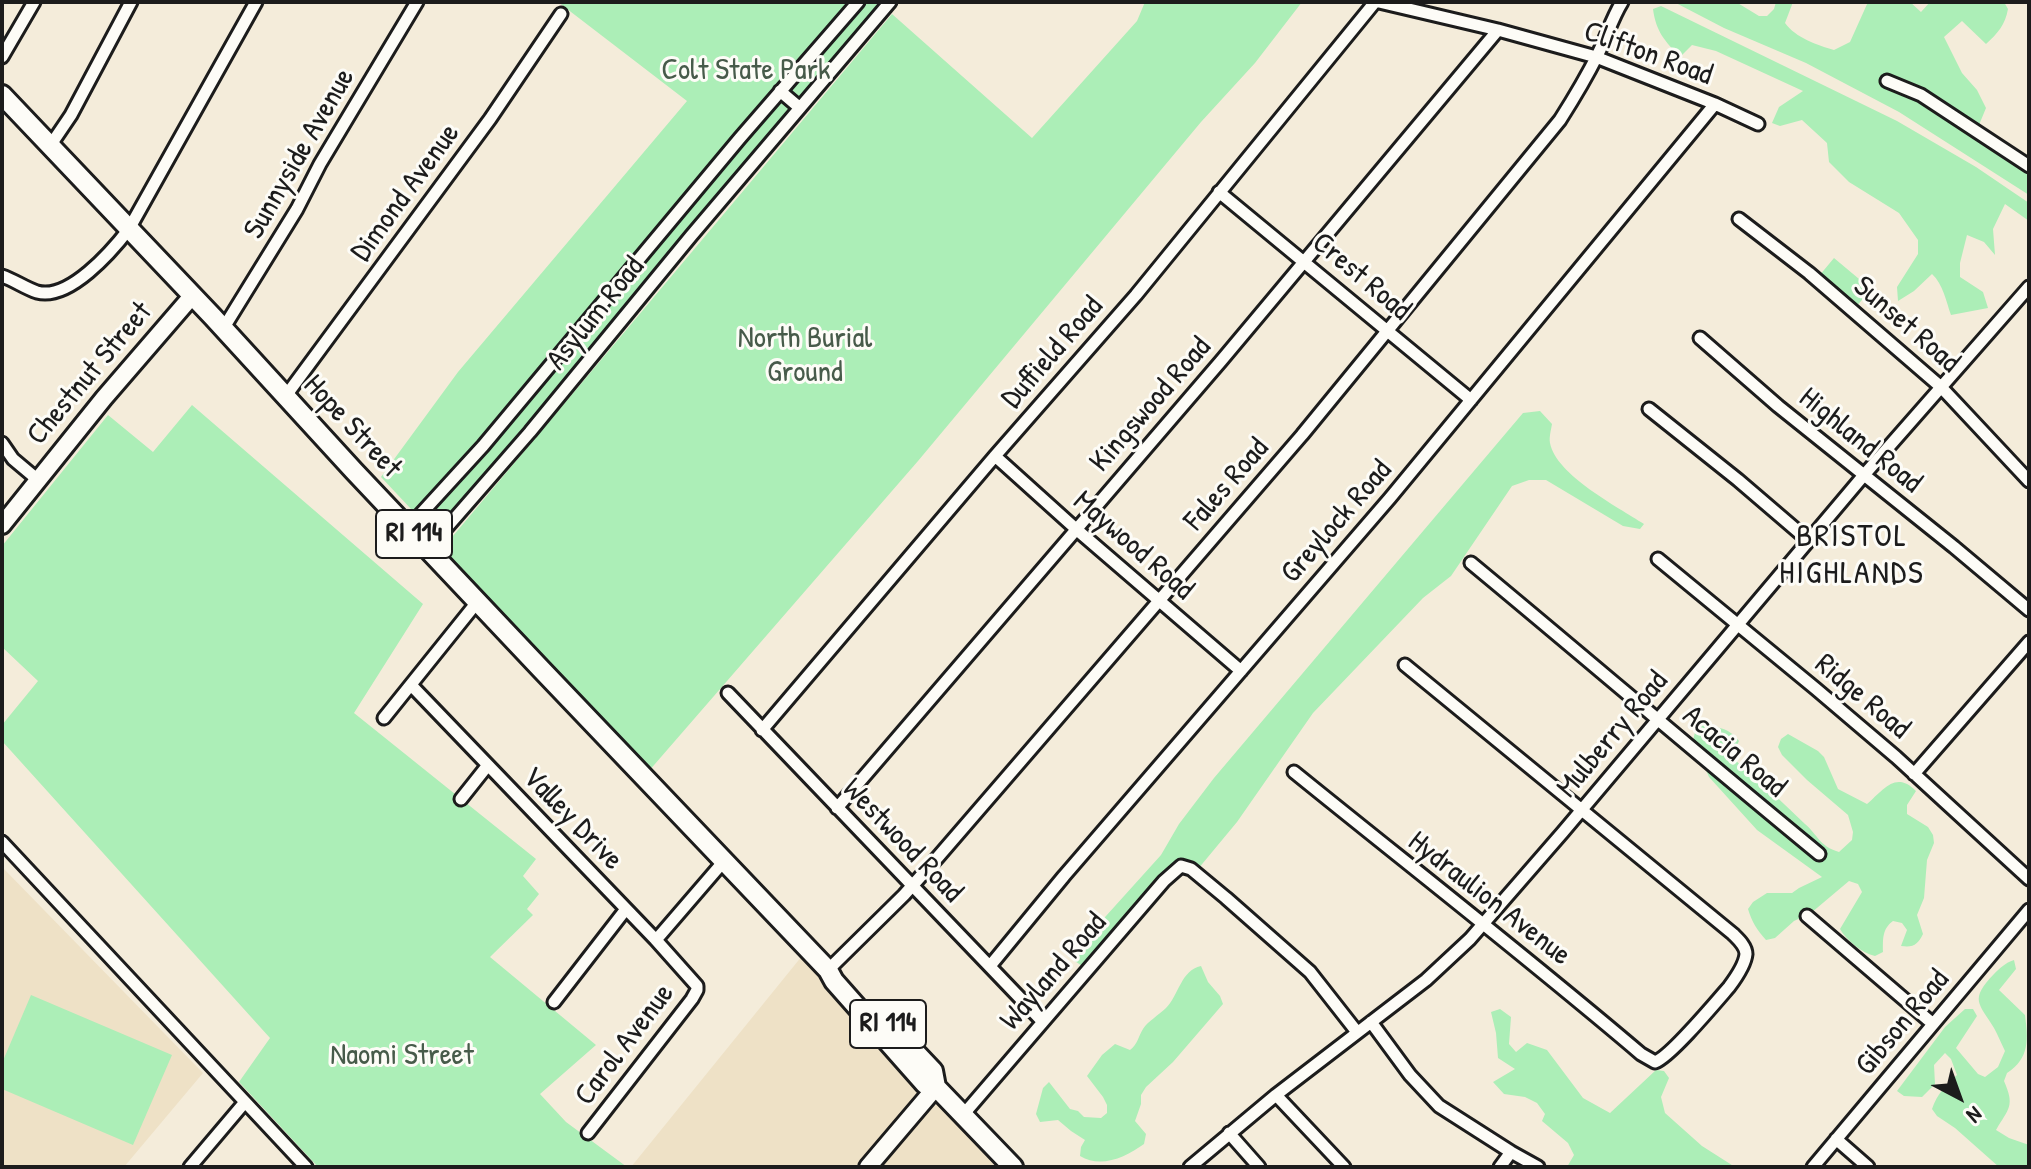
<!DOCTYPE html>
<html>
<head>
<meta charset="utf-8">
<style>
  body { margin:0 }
  #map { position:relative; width:2031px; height:1169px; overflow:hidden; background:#f4ecda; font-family:"Patrick Hand",sans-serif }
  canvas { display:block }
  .frame { position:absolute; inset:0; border:4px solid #1c1c1c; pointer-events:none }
  .north { position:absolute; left:1919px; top:1057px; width:80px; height:80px; -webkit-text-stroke:6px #fdfcf7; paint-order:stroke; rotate:139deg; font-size:22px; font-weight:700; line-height:32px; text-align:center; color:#1c1c1c }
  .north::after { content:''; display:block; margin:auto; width:28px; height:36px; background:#1c1c1c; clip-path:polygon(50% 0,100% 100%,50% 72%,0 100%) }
</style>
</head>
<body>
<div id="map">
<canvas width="2031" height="1169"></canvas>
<div class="frame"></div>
<div class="north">N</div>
</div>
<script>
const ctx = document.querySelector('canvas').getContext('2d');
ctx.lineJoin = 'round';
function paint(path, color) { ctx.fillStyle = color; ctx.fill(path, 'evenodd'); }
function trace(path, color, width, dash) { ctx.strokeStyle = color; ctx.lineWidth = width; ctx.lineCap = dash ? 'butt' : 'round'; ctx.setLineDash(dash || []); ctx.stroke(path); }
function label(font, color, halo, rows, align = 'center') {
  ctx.font = font + ' "Patrick Hand",sans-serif'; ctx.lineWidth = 6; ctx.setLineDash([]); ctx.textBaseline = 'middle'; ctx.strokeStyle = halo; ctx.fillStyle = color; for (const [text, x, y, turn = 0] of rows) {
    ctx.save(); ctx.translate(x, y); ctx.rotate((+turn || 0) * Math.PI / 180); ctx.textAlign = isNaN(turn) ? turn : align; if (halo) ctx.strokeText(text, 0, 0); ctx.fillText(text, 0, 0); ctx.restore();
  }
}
paint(new Path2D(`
  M4 869 203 1073 124 1167H2V871Z
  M802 956 918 1084 1001 1167H631Z`), '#eee1c6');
paint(new Path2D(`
  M558 2H891L691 236 442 542 381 477 458 372 687 101Z
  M1145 2H1302L1255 63 1201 122 918 461 648 772 442 549 892 14 1032 138 1137 21Z
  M1674 2H1736L1759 16H1767L1774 9 1776 2H1793L1785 23C1796 38 1817 45 1834 50L1850 42 1868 2H1910L1921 12 1930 2H2004L2008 9C2005 25 1998 33 1986 44L1962 21 1944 37 1962 73 1977 90 1986 108 1974 137 1997 153 2029 171V195L1899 112 1806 63 1724 28Z
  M1661 6 1897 121 1976 167 2029 203V221L2005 204 1993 229 1995 255 1984 242 1967 235 1960 263V277L1983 292 1988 308 1951 315C1946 301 1943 284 1932 274L1914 291 1898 301 1897 287 1918 254V240L1899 213 1849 182 1829 162 1827 143 1802 120 1780 126 1772 123 1779 107 1803 91 1716 51 1692 45 1680 57C1665 41 1656 32 1653 9Z
  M1834 258 1871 289 1856 307 1819 276Z
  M192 405 423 604 354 713 536 859 523 876 539 894 527 909 533 915 490 957 596 1045 540 1094 566 1122 627 1167H318L239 1082 270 1038 2 741V725L38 681 2 647V546L108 415 153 452Z
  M1540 411 1552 424C1551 430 1549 437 1550 443 1556 475 1618 507 1644 524L1640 529 1623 526 1546 480H1529L1512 486 1451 576 1423 598 1313 713 1237 822 1198 869 1180 860 1085 968 1069 957 1161 855 1179 824 1214 778 1523 413Z
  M1700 725C1716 727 1729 727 1739 741L1735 749H1725C1736 763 1750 772 1763 784 1777 797 1791 811 1805 824 1818 835 1819 846 1839 852L1852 840 1853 832 1848 815 1807 780 1782 755 1778 747 1781 739 1788 734 1818 751 1824 757 1838 789 1867 804C1883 790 1896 770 1916 791L1907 805V814L1928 827 1933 835 1934 843 1927 860 1924 898 1917 915 1923 934C1918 944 1914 948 1901 946L1907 930 1902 923 1893 921C1882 929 1883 939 1883 952L1875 956C1862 953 1847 941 1840 929L1862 892 1858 884 1849 881 1811 913 1794 921 1775 938 1766 940C1757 930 1752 922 1748 909L1753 902 1767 893H1792L1799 888 1822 877 1757 830 1709 777 1693 741 1695 732Z
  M2014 960 2016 969 1999 990 2025 1015C2028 1039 2030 1058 2007 1073L2004 1081C2015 1106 2009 1108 1996 1130L2009 1138 2029 1145V1167H1999L1955 1128 1937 1116 1932 1109C1937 1094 1946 1085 1957 1075L1951 1059 1945 1053 1934 1065 1935 1084 1922 1097 1904 1096 1897 1091 1945 1027 1965 1009H1973L1977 1016 1956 1048 1978 1074 1985 1077 1998 1067 2005 1051C2001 1043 1998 1035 1994 1028 1979 1003 1969 1000 1994 974 2000 968 2005 963 2014 960Z
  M1201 966 1208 982 1220 996 1223 1004 1173 1062 1146 1087 1141 1095V1104L1135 1121 1146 1134 1144 1144C1126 1157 1101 1169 1080 1156L1081 1147 1085 1140 1071 1131 1058 1120 1040 1122 1036 1114 1043 1088 1049 1082 1070 1109 1078 1111 1084 1117 1101 1118 1107 1113V1105L1103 1097 1087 1076 1102 1055 1115 1044 1130 1050C1138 1044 1138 1037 1143 1029 1148 1021 1159 1015 1166 1008 1179 995 1181 970 1201 966Z
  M31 995 172 1055 133 1145 2 1089V1063Z
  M1500 1009 1511 1017 1509 1044 1516 1052 1527 1043 1547 1050 1583 1098 1610 1113 1656 1070 1664 1071 1669 1078 1661 1097 1665 1113 1702 1146 1735 1167H1567L1574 1155 1568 1143 1542 1121 1545 1114 1537 1103 1525 1097 1504 1094 1493 1082 1515 1069 1498 1058 1496 1033 1491 1012Z`), '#aceeb7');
const street = new Path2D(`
  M1379 2 1498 30 1596 57 1715 104 1758 124
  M2 57 34 2
  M1887 81 1921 95 2029 166
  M780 91 800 108
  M50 146 71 115 131 2
  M1219 192 1471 400
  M1739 219 1809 273 1941 387 2029 481
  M2 276C14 280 25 288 37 292 69 301 112 251 129 229L256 2
  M223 329 297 209 320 164 417 2
  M1700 338 1778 406 1954 547 2029 610
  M285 397 490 119 561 14
  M1649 409 1738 480 1808 540
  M2 443 13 459 38 480
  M995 456 1076 529 1241 671
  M408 528 483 446 740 138 858 2
  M428 549 530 432 691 236 890 2
  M1658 559 1816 689 1896 757 2029 879
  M1471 563C1587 659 1702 758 1819 854
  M412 686 656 940 697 986V990L692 999 588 1133
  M728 693 1042 1021
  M384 718 478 601
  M762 730 995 456 1136 295 1375 2
  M1294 772C1410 866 1527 957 1641 1054L1655 1062C1670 1057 1716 1002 1729 987 1735 979 1745 965 1746 954 1746 946 1738 939 1733 934L1405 665
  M1914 774 2029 642
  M461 799 488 765
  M837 808 1221 361 1498 30
  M2 842 306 1167
  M1807 916 1933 1024
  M656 940 724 861
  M990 966 1064 876 1390 498 1715 104
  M828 970 904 895 938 857 1302 435 1560 120C1574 98 1587 76 1598 54 1607 36 1612 18 1622 2
  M554 1002 626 909
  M1371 1022 1410 1075 1439 1106 1511 1152 1538 1167
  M1276 1095 1344 1167
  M963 1115 1164 881 1181 866 1191 869 1226 898 1310 972 1357 1032
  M1229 1133 1259 1167
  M1836 1139 1868 1167
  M190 1167 245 1102
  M1190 1167 1276 1095 1426 980 1470 939 1563 832 1864 475 2029 287
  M1500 1167 1511 1152
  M1813 1167 2029 910`);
const secondary = new Path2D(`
  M2 525 104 398 192 296
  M868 1167 936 1087`);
const primary = new Path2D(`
  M2 95 213 317 354 471 540 668 828 970 834 981 925 1084 936 1087 1013 1167
  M880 1015 933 1071 936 1087`);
trace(street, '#1c1c1c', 17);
trace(secondary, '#1c1c1c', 22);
trace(primary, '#1c1c1c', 24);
trace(street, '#fdfcf7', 11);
trace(secondary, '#fdfcf7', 16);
trace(primary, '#fdfcf7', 18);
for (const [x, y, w] of [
  [414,534,76],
  [888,1024,76]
]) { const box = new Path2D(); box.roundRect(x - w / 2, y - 24, w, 48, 6); ctx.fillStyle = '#fdfcf7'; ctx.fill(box); trace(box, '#1c1c1c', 2); }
label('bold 28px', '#1c1c1c', null, [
  ["RI 114",414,534],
  ["RI 114",888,1024]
]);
label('30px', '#1c1c1c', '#fdfcf7', [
  ["Clifton Road",1648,54,20],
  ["Sunnyside Avenue",300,154,-60],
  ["Dimond Avenue",406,193,-54],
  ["Crest Road",1361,277,40],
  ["Asylum Road",596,314,-51],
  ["Sunset Road",1906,325,41],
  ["Duffield Road",1053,353,-49],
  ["Chestnut Street",90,374,-50],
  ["Kingswood Road",1151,405,-49],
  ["Hope Street",352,427,47],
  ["Highland Road",1860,441,39],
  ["Fales Road",1227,485,-49],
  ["Greylock Road",1337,522,-49],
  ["Maywood Road",1133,546,41],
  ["Ridge Road",1862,697,40],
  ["Mulberry Road",1613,735,-50],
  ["Acacia Road",1734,752,40],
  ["Valley Drive",572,819,46],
  ["Westwood Road",902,841,46],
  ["Hydraulion Avenue",1489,899,38],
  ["Wayland Road",1054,972,-49],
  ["Gibson Road",1903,1023,-50],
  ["Carol Avenue",625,1045,-53]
]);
label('30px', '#475b4a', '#fdfcf7', [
  ["Colt State Park",746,71],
  ["North Burial",805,339],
  ["Ground",805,373],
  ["Naomi Street",402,1056]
]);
ctx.letterSpacing = '2px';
label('32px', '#1c1c1c', '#fdfcf7', [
  ["BRISTOL",1852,537],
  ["HIGHLANDS",1852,574]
]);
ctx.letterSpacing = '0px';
</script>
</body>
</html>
